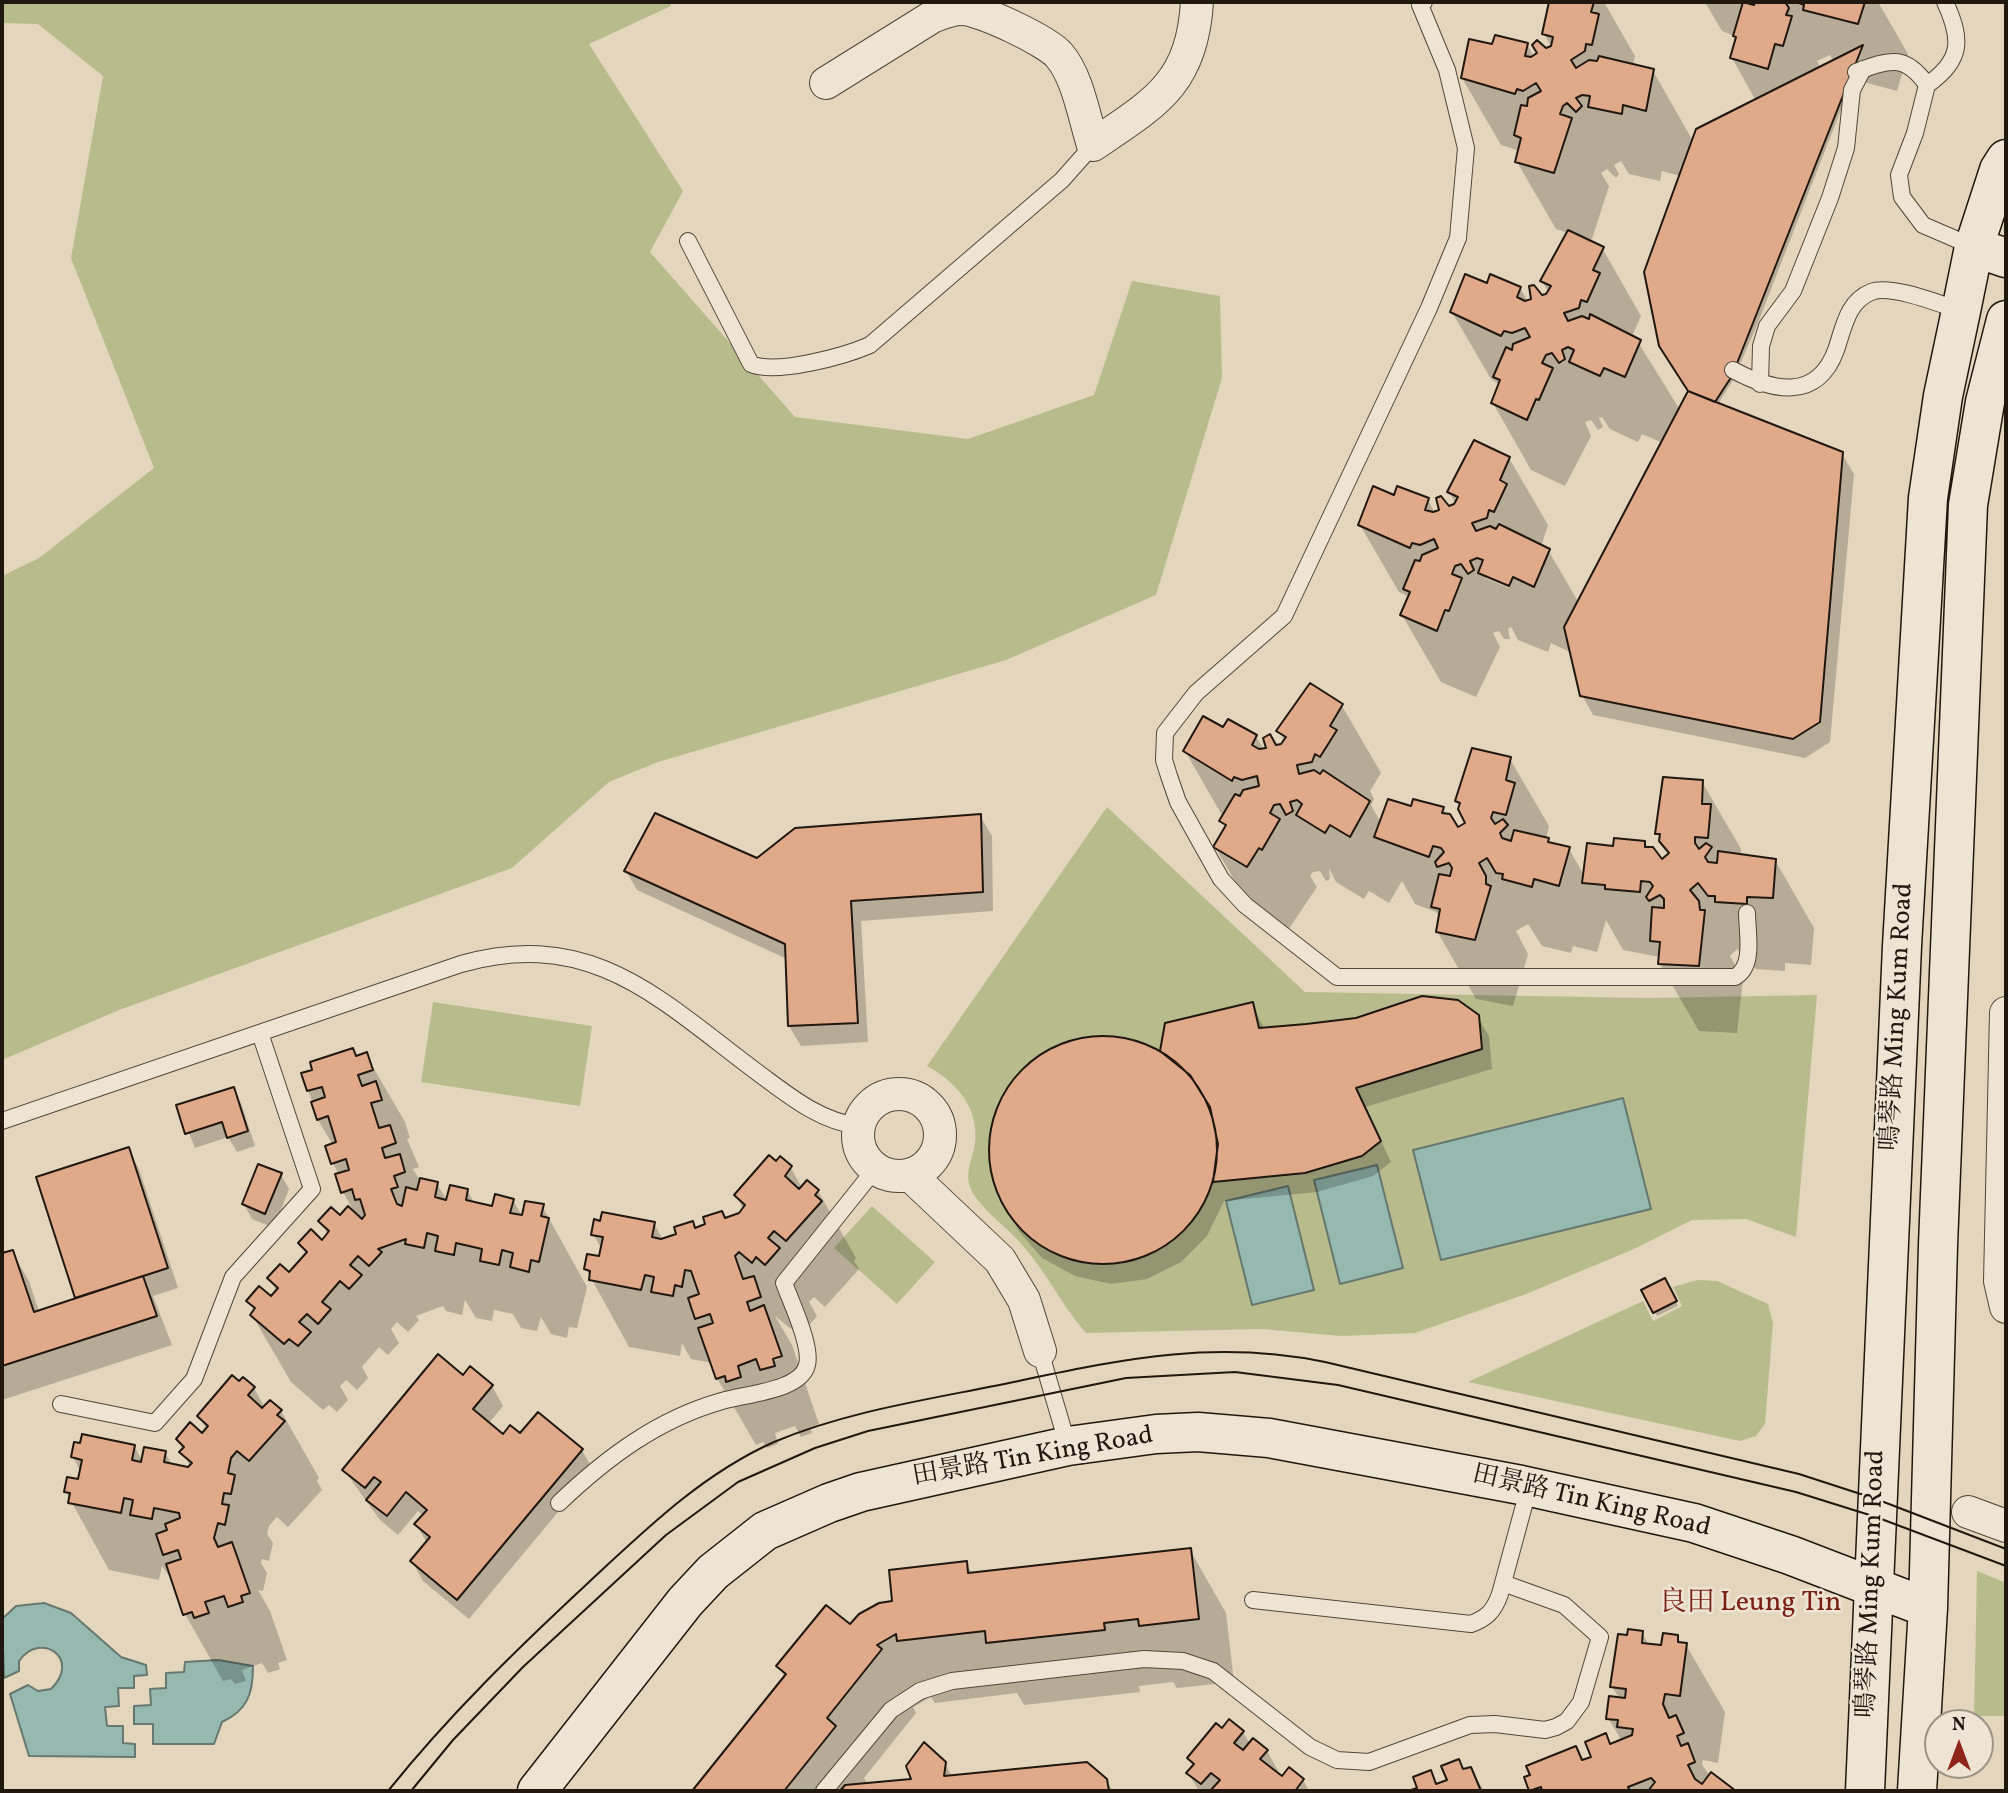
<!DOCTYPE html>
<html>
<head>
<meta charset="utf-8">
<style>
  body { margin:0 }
  #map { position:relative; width:2008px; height:1793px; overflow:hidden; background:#e3d6bc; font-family:Vollkorn,serif }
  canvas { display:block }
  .frame { position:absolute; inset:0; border:4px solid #20170f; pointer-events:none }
  .north { position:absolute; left:1924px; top:1709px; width:70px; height:70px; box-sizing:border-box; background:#ede4d3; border:2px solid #9b9285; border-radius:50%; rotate:0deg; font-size:19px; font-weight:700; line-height:28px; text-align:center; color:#20170f }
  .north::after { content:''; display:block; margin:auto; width:24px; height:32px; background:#8f2418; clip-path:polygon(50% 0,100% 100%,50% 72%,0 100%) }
</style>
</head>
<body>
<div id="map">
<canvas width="2008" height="1793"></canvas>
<div class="frame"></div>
<div class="north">N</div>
</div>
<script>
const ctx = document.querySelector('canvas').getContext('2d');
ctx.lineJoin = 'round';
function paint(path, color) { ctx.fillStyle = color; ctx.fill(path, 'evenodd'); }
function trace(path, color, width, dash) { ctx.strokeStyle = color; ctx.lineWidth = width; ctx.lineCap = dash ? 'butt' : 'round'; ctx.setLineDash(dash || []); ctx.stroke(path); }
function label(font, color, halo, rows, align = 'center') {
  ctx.font = font + ' Vollkorn,"Noto Serif TC",serif'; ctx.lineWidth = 5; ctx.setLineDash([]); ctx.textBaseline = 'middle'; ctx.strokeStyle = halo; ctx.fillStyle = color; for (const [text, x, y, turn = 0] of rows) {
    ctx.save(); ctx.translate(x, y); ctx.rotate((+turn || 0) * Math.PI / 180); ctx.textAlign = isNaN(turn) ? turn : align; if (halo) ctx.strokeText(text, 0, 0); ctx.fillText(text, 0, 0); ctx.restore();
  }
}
paint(new Path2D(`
  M2 2H671V6L589 44 683 191 650 252 795 417 968 439 1094 395 1132 281 1220 296 1222 378 1156 595 1006 660 658 762 609 782 512 868 119 1010 2 1060V576L39 558 154 468 71 258 103 76 38 24 2 23Z
  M1107 807 1305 992 1648 998 1817 995 1796 1237 1746 1219 1692 1220 1634 1249 1526 1294 1415 1333 1340 1336 1262 1329 1086 1333C1062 1306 1047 1273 1023 1246 1008 1228 987 1214 974 1195 962 1176 972 1162 975 1143 979 1107 956 1082 927 1066Z
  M433 1002 592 1026 580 1106 421 1082Z
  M872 1206 935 1262 897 1304 834 1248Z
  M1697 1280 1717 1281 1768 1304 1773 1323 1765 1424 1756 1436 1740 1441 1468 1382 1643 1301 1653 1321 1682 1306 1673 1287Z
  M1977 1571 2006 1583V1716H1974Z`), '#b8bc8d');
const water = new Path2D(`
  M1623 1098 1651 1209 1441 1260 1413 1150Z
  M1377 1165 1403 1268 1340 1284 1314 1180Z
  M1288 1186 1314 1290 1252 1305 1226 1201Z
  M44 1603 71 1613 121 1657 146 1665 147 1675 134 1676V1688H118L119 1706 105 1707 107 1726H123V1743L135 1744V1757L29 1756 10 1694 28 1685 38 1691 51 1689C82 1659 41 1630 19 1661V1671L4 1678 2 1619 16 1606Z
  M218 1660 253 1666C253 1693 248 1710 222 1722L214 1744H153V1724H134V1706L151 1705 150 1689 166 1688V1673L184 1672 185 1662Z`);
paint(water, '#95b9af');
trace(water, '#66786f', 2);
paint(new Path2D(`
  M1553 2H1604L1635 56 1633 66 1653 71 1693 141 1756 101 1732 58 1737 37 1722 31 1705 2H1878L1908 54 1897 91 1853 79 1755 330 1733 380 1718 404 1842 454 1854 474 1830 742 1805 758 1593 715 1582 695 1572 653 1551 643 1548 652 1518 640 1511 627 1508 629 1510 639H1504L1499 631 1493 633 1500 647 1476 697 1441 682 1402 615 1410 597 1399 592 1360 525 1395 497 1428 500 1435 513 1448 508 1456 504 1449 492 1509 458 1548 525 1541 547 1548 550 1579 603 1663 443 1642 434 1638 442 1610 429 1602 417 1599 418 1603 427 1598 430 1591 420 1585 422 1591 436 1565 486 1531 470 1493 403 1500 385 1491 379 1452 312 1488 285 1520 288 1528 302 1549 293 1542 281 1568 233 1556 229 1517 162 1520 151 1501 145 1462 78 1494 46 1527 44 1534 57 1552 48 1544 34ZM1830 55 1834 62 1821 68 1817 61ZM1621 161 1629 174 1660 181 1662 171 1680 176 1690 391 1680 410 1633 334 1641 316 1602 248 1582 238 1592 239 1609 186 1601 173 1607 169 1616 178 1619 174 1614 165ZM1487 575 1509 584V588L1485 578Z
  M1310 685 1342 706 1381 773 1370 791 1374 799 1371 805 1381 823 1412 808 1443 809 1457 830 1467 823 1457 801 1510 759 1549 826 1546 839 1550 844 1569 849 1585 877 1614 848 1644 843 1662 861 1669 855 1657 833 1702 782 1741 849V856L1775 860 1814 928 1811 965 1785 963V971L1756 969 1737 949 1730 956 1743 979 1737 1033 1699 1031 1660 964V957L1623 950 1606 920 1597 952 1573 946 1571 953 1542 946 1528 924 1516 931 1528 954 1513 1006 1476 999 1437 931 1440 918 1436 912 1415 904 1402 881 1389 903 1369 891 1364 899 1336 882 1329 868 1330 879 1326 881 1320 871 1313 872 1310 876 1317 887 1286 933 1254 914 1215 847 1226 828 1221 821 1223 817 1185 751 1224 729 1256 736 1264 750 1276 747 1285 742 1278 731Z
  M980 816 992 836 993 911 861 921 868 1042 801 1046 789 1026 787 959 637 890 626 871 757 860Z
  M1252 1004 1265 1030 1477 1016 1489 1036 1492 1069 1365 1107 1391 1162 1373 1176 1317 1192 1224 1201 1207 1236 1181 1262 1147 1279 1111 1284 1075 1276 1042 1258 1018 1230 992 1175 990 1138 1000 1103 1021 1072 1051 1050 1086 1039H1124L1161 1053 1166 1025Z
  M366 1055 405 1122 410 1138 407 1139 419 1167 413 1169 420 1180 437 1184 448 1202 467 1190 475 1204 493 1208 513 1200 523 1218 542 1206 587 1287 577 1328 569 1327 567 1338 551 1334 541 1317 537 1331 521 1328 513 1314 494 1310 492 1321 476 1318 465 1300 462 1315 446 1311 443 1306 416 1316 419 1320 408 1332 397 1322 391 1329 399 1343 388 1355 379 1347 362 1367 368 1378 357 1390 346 1380 340 1386 348 1400 337 1412 329 1405 323 1410 291 1382 252 1315 255 1312 248 1301 271 1299 277 1292 269 1278 289 1274 306 1254 300 1244 322 1242 328 1235 320 1221 356 1215 343 1192 339 1175 333 1163V1145L318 1120 303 1074ZM414 1234 415 1237 385 1248V1244Z
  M233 1089 241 1103 255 1146 237 1152 228 1137 195 1148 178 1106Z
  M128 1149 139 1169 178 1288 153 1296 172 1345 2 1400V1255L12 1252 29 1281 39 1312 78 1299 38 1179Z
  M776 1164 791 1168 802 1188 818 1191 856 1258 854 1261 859 1269 825 1307 814 1297 809 1302 817 1316 804 1331 796 1323 791 1329 775 1316 792 1345 819 1424 810 1427 812 1433 801 1437 795 1426 775 1433 778 1444 767 1448 763 1442 756 1445 717 1378 712 1363 691 1359 682 1343 680 1356 629 1347 586 1269 600 1258 602 1250 593 1234 654 1223 663 1240 678 1235 692 1223 696 1229 740 1214 743 1209 736 1195ZM779 1356V1359L765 1364Z
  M281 1175 289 1189 274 1228 252 1219 244 1204Z
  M1665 1280 1678 1306 1657 1316 1644 1290Z
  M463 1377 492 1386 503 1406 488 1424 503 1436 521 1435 582 1450 593 1470 469 1619 423 1581 412 1561 427 1543 416 1524 424 1516 418 1511 398 1535 380 1520 344 1470Z
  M239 1384 254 1388 265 1408 281 1411 319 1478 317 1481 322 1490 288 1527 277 1517 269 1526 267 1534 273 1543 269 1561 262 1559 261 1563 267 1573 263 1591 258 1590 270 1611 287 1660 278 1663 280 1669 268 1673 262 1663 242 1670 246 1681 235 1684 231 1679 223 1681 185 1614 174 1583 162 1566 159 1580 109 1570 66 1492 79 1481 81 1472 73 1457 134 1446 143 1462 165 1453 173 1466 191 1469 178 1439 202 1435 207 1430 199 1416Z
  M1190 1550 1226 1613 1234 1682 1177 1688 1173 1682 1139 1686 1140 1692 1024 1705 1017 1693 935 1703 931 1697 913 1707 916 1713 864 1778 868 1785 914 1780 945 1763 952 1777 1106 1780 1113 1791H694L785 1678 779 1666 966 1563 973 1575Z
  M1642 1633 1649 1645 1663 1647 1677 1637 1682 1644 1686 1645 1725 1712 1718 1763 1703 1760 1702 1764 1710 1777 1712 1775 1733 1791H1531L1526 1778 1575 1748 1583 1761 1622 1741 1608 1718 1620 1699 1612 1687 1628 1637Z
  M1222 1731 1243 1732 1250 1744 1267 1751 1282 1778 1303 1780 1309 1791H1199L1188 1773 1193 1766 1189 1759Z
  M1459 1761 1464 1771 1471 1769 1484 1791H1413L1420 1789 1430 1772 1438 1785 1449 1781Z`), '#0003');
const building = new Path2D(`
  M1549 2H1594L1591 12 1599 14 1592 45 1586 44 1585 51 1571 60 1576 68 1589 60 1597 61 1599 56 1654 69 1646 111 1623 105 1622 114 1588 107 1590 96 1582 95 1576 98 1582 106 1576 112 1567 103 1563 106 1560 114 1572 118 1554 173 1515 162 1521 138 1514 135 1521 105 1527 106 1528 98 1541 91 1536 83 1523 91 1517 89 1515 94 1461 78 1469 39 1492 44 1495 35 1528 43 1525 56 1531 57 1537 53 1532 45 1537 40 1546 48 1551 46 1553 37 1542 34Z
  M1743 2 1754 5 1755 2H1785L1789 8 1786 15 1792 16 1783 46 1775 44 1768 69 1730 58 1736 37 1733 36Z
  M1797 2H1865L1858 24 1803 10 1804 5Z
  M1863 45 1732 376 1715 402 1688 391 1659 346 1644 272 1696 129Z
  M1568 230 1604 247 1593 270 1600 273 1587 302 1581 300 1579 308 1564 313 1568 321 1582 316 1589 319 1590 314 1641 340 1625 377 1604 368 1600 376 1569 362 1574 350 1568 347 1562 350 1565 359 1559 363 1552 353 1546 355 1542 363 1553 368 1539 400 1536 399 1527 420 1491 403 1500 380 1493 377 1506 347 1512 350 1513 344 1530 337 1525 328 1512 333 1504 331 1501 336 1450 312 1465 274 1487 283 1490 274 1521 287 1517 297 1525 301 1531 299 1529 286 1534 285 1542 295 1546 294 1551 286 1540 281Z
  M1688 391 1843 452 1820 722 1793 739 1580 696 1564 627Z
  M1474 440 1510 457 1500 480 1507 484 1494 512 1489 510 1487 518 1472 523 1476 531 1490 526 1496 529 1499 524 1550 549 1534 587 1513 577 1509 586 1478 573 1483 560 1477 558 1470 561 1474 570 1468 574 1461 564 1455 566 1452 574 1462 578 1449 611 1445 610 1437 631 1400 615 1410 592 1403 589 1415 560 1420 561 1422 555 1438 548 1434 539 1420 545 1412 543 1410 548 1358 525 1373 486 1394 495 1397 486 1429 498 1425 510 1433 512 1439 510 1436 498 1441 496 1449 506 1454 504 1458 497 1447 492Z
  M1310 683 1343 704 1330 726 1337 730 1320 757 1315 754 1312 762 1297 765 1299 774 1314 770 1320 774 1323 770 1370 801 1350 837 1330 825 1325 833 1296 815 1302 804 1297 800 1290 802 1293 811 1286 815 1280 804 1274 805 1270 813 1280 819 1262 850 1259 848 1247 867 1213 847 1226 825 1219 821 1235 794 1240 796 1243 790 1259 786 1257 776 1242 780 1234 777 1232 781 1183 751 1203 716 1223 727 1228 719 1257 735 1252 745 1259 749 1266 748 1263 738 1270 734 1276 745 1281 744 1286 737 1276 731Z
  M1472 748 1511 757 1506 780 1515 783 1506 815 1493 812 1491 818 1495 824 1503 819 1508 825 1500 833 1502 838 1511 841 1514 830 1549 838 1548 842 1570 847 1559 886 1534 879 1532 887 1502 879 1503 874 1496 873 1487 858 1479 863 1486 876V884L1491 886 1475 940 1436 932 1440 909 1431 907 1439 874 1450 876 1452 868 1449 863 1437 867 1435 862 1444 852 1441 848 1433 846 1429 857 1374 837 1388 799 1411 806 1413 799 1444 807 1442 813 1450 814 1458 827 1465 823 1458 809 1460 803 1455 801Z
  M1663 777 1703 780 1702 804H1711L1708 838 1695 837V843L1699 849 1706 843 1712 847 1705 857 1708 862 1717 863 1718 851 1776 859 1773 898 1747 897V904L1715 902V896H1708L1698 883 1690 890 1699 901 1700 910H1705L1699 966 1658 964 1660 942 1650 941 1652 907 1664 908V899L1660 895 1649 901 1646 897 1653 886 1650 882 1641 881 1640 892 1605 889V885L1582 883 1587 843 1613 846 1614 838 1645 841V847H1653L1662 859 1669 853 1659 841 1660 834H1655Z
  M655 813 757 858 795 828 981 814 983 892 851 901 858 1023 788 1026 785 944 624 871Z
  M1422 996 1458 1000 1479 1015 1482 1049 1356 1088 1381 1141 1362 1156 1305 1173 1213 1182 1218 1144 1210 1107 1190 1075 1160 1051 1165 1023 1253 1002 1259 1028 1306 1024 1356 1018Z
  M989 1150a114 114 0 1 1 228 0a114 114 0 1 1-228 0Z
  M353 1048 356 1056 367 1052 373 1070 358 1075 362 1086 376 1081 382 1100 371 1103 379 1128 390 1125 396 1143 382 1148 385 1158 400 1154 405 1172 394 1176 398 1187 391 1189 397 1204 402 1206 406 1187 417 1190 420 1178 438 1182 435 1197 446 1200 450 1185 468 1189 466 1200 492 1206 495 1194 514 1199 510 1213 522 1215 525 1201 544 1204 541 1216 549 1218 539 1262 531 1260 529 1272 510 1267 513 1253 502 1250 499 1265 480 1261 482 1249 456 1243 454 1255 435 1251 438 1236 427 1233 424 1248 405 1244 406 1239 378 1249 382 1252 369 1266 358 1256 350 1265 362 1275 349 1289 340 1281 322 1302 331 1309 318 1324 307 1314 299 1322 311 1332 298 1346 289 1339 284 1344 250 1315 255 1308 246 1301 259 1286 271 1296 278 1288 267 1278 280 1264 289 1272 307 1252 298 1243 311 1229 322 1240 329 1231 318 1221 331 1207 340 1215 348 1206 362 1219 365 1215 360 1199 355 1200 352 1189 341 1193 335 1174 349 1170 346 1159 331 1164 325 1146 336 1142 328 1116 317 1120 311 1102 325 1097 322 1087 307 1091 301 1073 312 1070 310 1062Z
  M234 1087 248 1131 227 1138 222 1122 185 1134 176 1105Z
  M129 1147 168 1268 75 1298 36 1177Z
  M769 1155 776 1161 780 1156 792 1166 785 1176 799 1189 807 1180 819 1190 815 1195 822 1201 786 1241 774 1231 768 1238 780 1248 765 1265 756 1257 752 1263 739 1252 735 1256 743 1279 754 1276 761 1297 747 1302 750 1311 764 1305 782 1356 773 1359 775 1366 760 1370 756 1359 738 1366 741 1377 726 1382 725 1376 716 1379 698 1328 713 1323 710 1314 695 1319 688 1298 699 1294 691 1271 685 1270 682 1287 675 1285 673 1296 651 1292 654 1277 645 1275 641 1290 589 1280 590 1271 584 1269 587 1254 599 1256 603 1237 591 1235 594 1219 600 1221 602 1212 655 1222 652 1237 661 1239 676 1234 674 1227 693 1221 695 1228 705 1224 703 1217 722 1211 725 1218 739 1213 745 1205 734 1195Z
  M258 1164 282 1173 265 1214 242 1204Z
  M13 1250 34 1312 143 1276 157 1316 2 1366V1253Z
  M1665 1278 1677 1301 1653 1313 1641 1290Z
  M438 1354 463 1375 470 1366 493 1385 473 1409 503 1434 510 1425 520 1433 538 1412 583 1449 457 1600 410 1561 430 1537 414 1524 427 1510 406 1492 387 1516 366 1500 381 1482 374 1477 365 1488 342 1470Z
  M232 1375 239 1381 243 1377 255 1387 248 1395 262 1408 270 1400 282 1410 277 1415 285 1421 249 1461 237 1451 231 1458 228 1473 235 1475 231 1494 224 1493 222 1504 229 1505 225 1525 218 1523 214 1538 218 1547 232 1542 250 1593 241 1596 243 1602 228 1607 224 1596 205 1602 209 1613 194 1618 192 1612 183 1615 166 1564 181 1559 178 1550 163 1555 156 1534 167 1530 165 1524 180 1518 179 1513 154 1508 152 1519 130 1515 133 1500 124 1498 121 1513 68 1503 70 1493 64 1492 67 1477 78 1479 82 1460 71 1457 74 1442 80 1443 82 1434 135 1445 132 1460 141 1462 144 1447 166 1451 164 1462 188 1467 192 1463 179 1452 184 1447 176 1439 190 1422 202 1433 208 1426 197 1416Z
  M1191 1548 1199 1619 1139 1626 1138 1619 1104 1623 1105 1630 986 1643 985 1631 897 1641 896 1634 877 1645 882 1649 827 1718 836 1726 784 1791H692L786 1674 776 1666 826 1605 850 1624 859 1614 879 1603 892 1601 889 1570 967 1561 968 1573Z
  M1628 1629 1643 1631 1642 1643 1661 1645 1663 1633 1678 1635V1642L1687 1643 1680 1696 1665 1694 1663 1704 1669 1718 1676 1715 1684 1733 1677 1736 1681 1746 1688 1743 1695 1762 1688 1765 1695 1779 1702 1784 1711 1772 1736 1791H1648L1655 1782 1651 1778 1628 1787 1630 1791H1542L1541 1787 1529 1791 1524 1777 1530 1775 1526 1766 1576 1746 1582 1760 1591 1757 1585 1742 1606 1733 1610 1744 1632 1735 1633 1729 1617 1727 1618 1720 1606 1719 1609 1696 1625 1698 1626 1689 1610 1687 1618 1634 1627 1635Z
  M1229 1719 1244 1731 1234 1743 1243 1750 1253 1738 1268 1750 1260 1759 1282 1776 1289 1767 1304 1779 1295 1791H1210L1220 1780 1211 1773 1201 1784 1186 1773 1194 1764 1187 1758 1216 1723 1222 1728Z
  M924 1742 946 1762 944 1776 1087 1762 1107 1779 1109 1791H840L845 1785 911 1779 906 1766Z
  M1459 1759 1463 1769 1471 1767 1481 1791H1408L1417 1788 1413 1777 1431 1770 1436 1784 1447 1780 1441 1766Z`);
paint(building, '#e0a989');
trace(building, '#20170f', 2);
const lane = new Path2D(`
  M1424 2 1420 5 1447 70 1466 148 1458 238 1429 308 1284 616 1196 693 1165 733 1164 760 1169 776 1178 802 1221 879 1245 905 1337 977H1735C1755 966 1747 933 1747 913
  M1856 72C1888 60 1905 53 1927 85L1915 133 1899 175 1902 197 1923 225 1974 247
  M1927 85C1963 60 1962 39 1945 2
  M688 241 751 364C776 375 845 356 870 345L1062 180 1093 145
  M1733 370C1772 391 1817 402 1836 350 1844 327 1847 302 1871 292 1891 284 1940 304 1961 311
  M1760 384 1761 346 1767 326 1793 291 1830 198 1846 148 1852 90 1863 69
  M2 1121 461 964C596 926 664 1004 765 1078 793 1099 823 1122 859 1126
  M1040 1351 1068 1446
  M61 1404 155 1423 194 1379 233 1277 312 1189 260 1033
  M559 1503C606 1458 658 1419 722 1401 744 1394 801 1391 807 1365 812 1346 791 1302 784 1283L876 1168
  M1253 1600 1471 1624C1487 1618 1494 1611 1500 1594L1529 1487
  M824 1791 891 1710 920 1691 952 1681 1144 1659 1183 1661 1213 1671 1310 1747 1337 1760 1369 1762 1470 1725 1495 1724 1545 1730 1556 1727 1567 1721 1581 1702 1600 1637 1564 1605 1503 1583`);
const street = new Path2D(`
  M826 83 932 17C942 13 951 9 962 9 980 9 1047 41 1059 55 1078 77 1084 117 1093 145 1155 103 1192 84 1197 2
  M2006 1013 2000 1281 2006 1307
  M858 1135a41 41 0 1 1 82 0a41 41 0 1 1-82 0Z
  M910 1175 1000 1260 1024 1300 1040 1351
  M1968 1512 2006 1526`);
const secondary = new Path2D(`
  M1974 247 2006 258
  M537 1791 685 1602 713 1572 765 1531 829 1503 861 1492 1068 1446 1156 1434 1198 1432 1269 1438 1521 1485 1694 1523 1790 1555 1928 1608
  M1865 1791 1902 946 1928 498 1943 396 1961 311 1974 247 1999 170 2006 159
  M1917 1791 1928 1608 1938 1245 1968 505 1985 402 2006 320`);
trace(lane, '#51473a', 18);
trace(street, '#51473a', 34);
trace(secondary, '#20170f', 41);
trace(lane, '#ede4d3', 16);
trace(street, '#ede4d3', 32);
trace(secondary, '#ede4d3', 38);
trace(new Path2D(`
  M388 1791C449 1715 517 1649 588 1583 645 1530 702 1474 774 1442 852 1409 940 1398 1023 1380 1128 1358 1217 1340 1325 1362L1799 1474 1876 1499 2006 1549
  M411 1791 453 1740 523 1667 666 1535 738 1482 815 1448 868 1431 1126 1378 1235 1372 1338 1385 1796 1492 1876 1517 2006 1566`), '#20170f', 2);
label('26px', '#20170f', '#ede4d3', [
  ["鳴琴路 Ming Kum Road",1899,1017,-87],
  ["田景路 Tin King Road",1033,1458,-10],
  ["田景路 Tin King Road",1591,1503,13],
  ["鳴琴路 Ming Kum Road",1873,1584,-88]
]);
label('28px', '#7a1f14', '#ede4d3', [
  ["良田 Leung Tin",1750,1605]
]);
</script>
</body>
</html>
